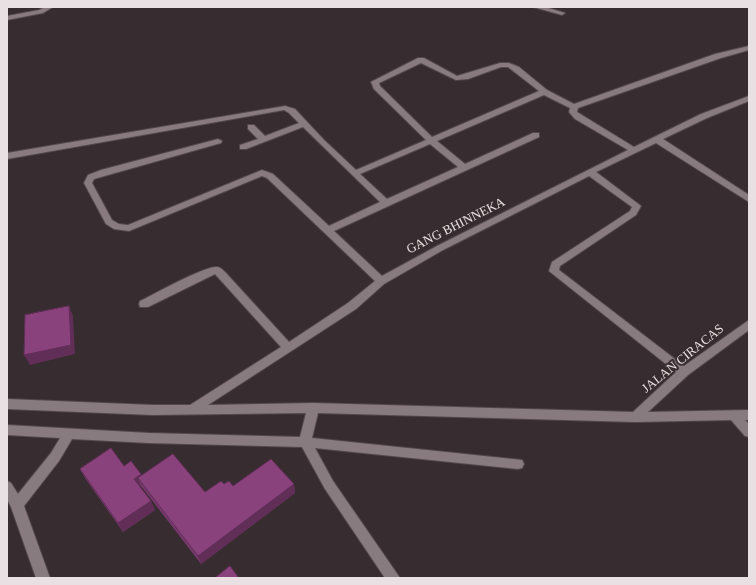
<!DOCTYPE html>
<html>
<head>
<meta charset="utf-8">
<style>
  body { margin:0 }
  #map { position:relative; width:756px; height:585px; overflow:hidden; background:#372c2f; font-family:Georgia,serif }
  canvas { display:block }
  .frame { position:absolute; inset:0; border:8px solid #e8e0e2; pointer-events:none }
</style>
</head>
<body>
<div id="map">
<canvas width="756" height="585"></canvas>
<div class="frame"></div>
</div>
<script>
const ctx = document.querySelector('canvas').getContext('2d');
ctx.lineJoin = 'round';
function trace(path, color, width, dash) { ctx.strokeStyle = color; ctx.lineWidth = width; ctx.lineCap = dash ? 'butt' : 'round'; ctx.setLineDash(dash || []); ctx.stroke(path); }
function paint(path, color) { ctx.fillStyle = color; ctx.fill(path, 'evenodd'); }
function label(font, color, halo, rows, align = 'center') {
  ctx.font = font + ' Georgia,serif'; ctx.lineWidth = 4; ctx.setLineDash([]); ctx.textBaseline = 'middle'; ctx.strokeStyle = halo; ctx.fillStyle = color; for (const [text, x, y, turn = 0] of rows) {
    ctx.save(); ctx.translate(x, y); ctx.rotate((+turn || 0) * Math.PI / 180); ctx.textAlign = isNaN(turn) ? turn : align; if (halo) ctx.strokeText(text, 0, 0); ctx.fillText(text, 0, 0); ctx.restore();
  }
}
const minor = new Path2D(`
  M45 7H53L43 13 7 20V16L39 10Z
  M533 7H545L565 13 562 15Z
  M749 46V50L721 58 578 108 577 112 634 147 701 114 749 96V101L707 118 663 139 749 195V202L656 143 596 172 641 206 636 215 560 266 559 270 684 366 749 320V330L688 375 648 412 749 410V420H745L749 424V437L745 436 731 420 635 422 318 413 312 438 522 460 524 464 522 468 518 469 315 448 333 481 400 578H385L325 489 302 447 149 443 72 439 59 461 24 506 50 578H36L11 507 7 499V481L11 483 18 494 51 453 60 438 7 435V425L149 433 300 437 306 413 153 415 7 409V399L153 405H190L281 347 215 274 148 307H140L139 304 140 301C153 295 206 265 217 267 220 267 223 270 225 272L289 342 348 303 375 281 267 178 262 176 129 231 114 229 106 224 84 183 88 175 101 170 218 139 222 141 221 143 94 179 92 183 112 220 119 224 128 225 262 170 273 174 329 226 380 202 303 127 246 149H240V145L258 139 248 129V125H254L265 136 299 123 289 113 284 110 7 159V153L285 106 295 109 324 140 356 170 426 140 374 89 371 82 418 58H424L457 76 500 63H509L519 67 547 90 574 104 715 54ZM421 63 456 80 468 79 501 67H508L539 91 432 137 380 86 379 83ZM544 95 570 108 569 112 575 119 628 150 437 246 382 276 334 231 539 137V133H533L465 164 437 141ZM430 144 458 167 387 199 360 174ZM589 176 632 207 630 211 552 262 549 271 676 372 633 412 313 403 208 405 356 309 384 284 443 250Z`);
trace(minor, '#53494c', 2);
paint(minor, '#887b7f');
paint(new Path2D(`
  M80 469 141 474 142 475 205 492 224 484 233 486 294 484 295 493 201 564 141 486 140 487 151 501 155 510 123 532 85 478Z`), '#77396c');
paint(new Path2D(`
  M69 306 73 316 75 354 30 365 24 355Z
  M141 474 145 483 138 478 141 486 138 488 134 479Z
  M294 484 295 493 201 564 198 556Z
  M151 501 155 510 123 532 118 523Z`), '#612e58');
const building = new Path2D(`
  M69 306 71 345 24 355 25 315Z
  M111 448 124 466 131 461 141 474 134 479 151 501 118 523 80 469Z
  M173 454 205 492 221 481 224 484 229 481 233 486 271 459 294 484 198 556 138 478Z
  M230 566 239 578H215Z`);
paint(building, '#8a427d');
trace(building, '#612e58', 1);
label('13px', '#e8e0e2', '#372c2f', [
  ["GANG BHINNEKA",456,226,-27],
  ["JALAN CIRACAS",683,359,-39]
]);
</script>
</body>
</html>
